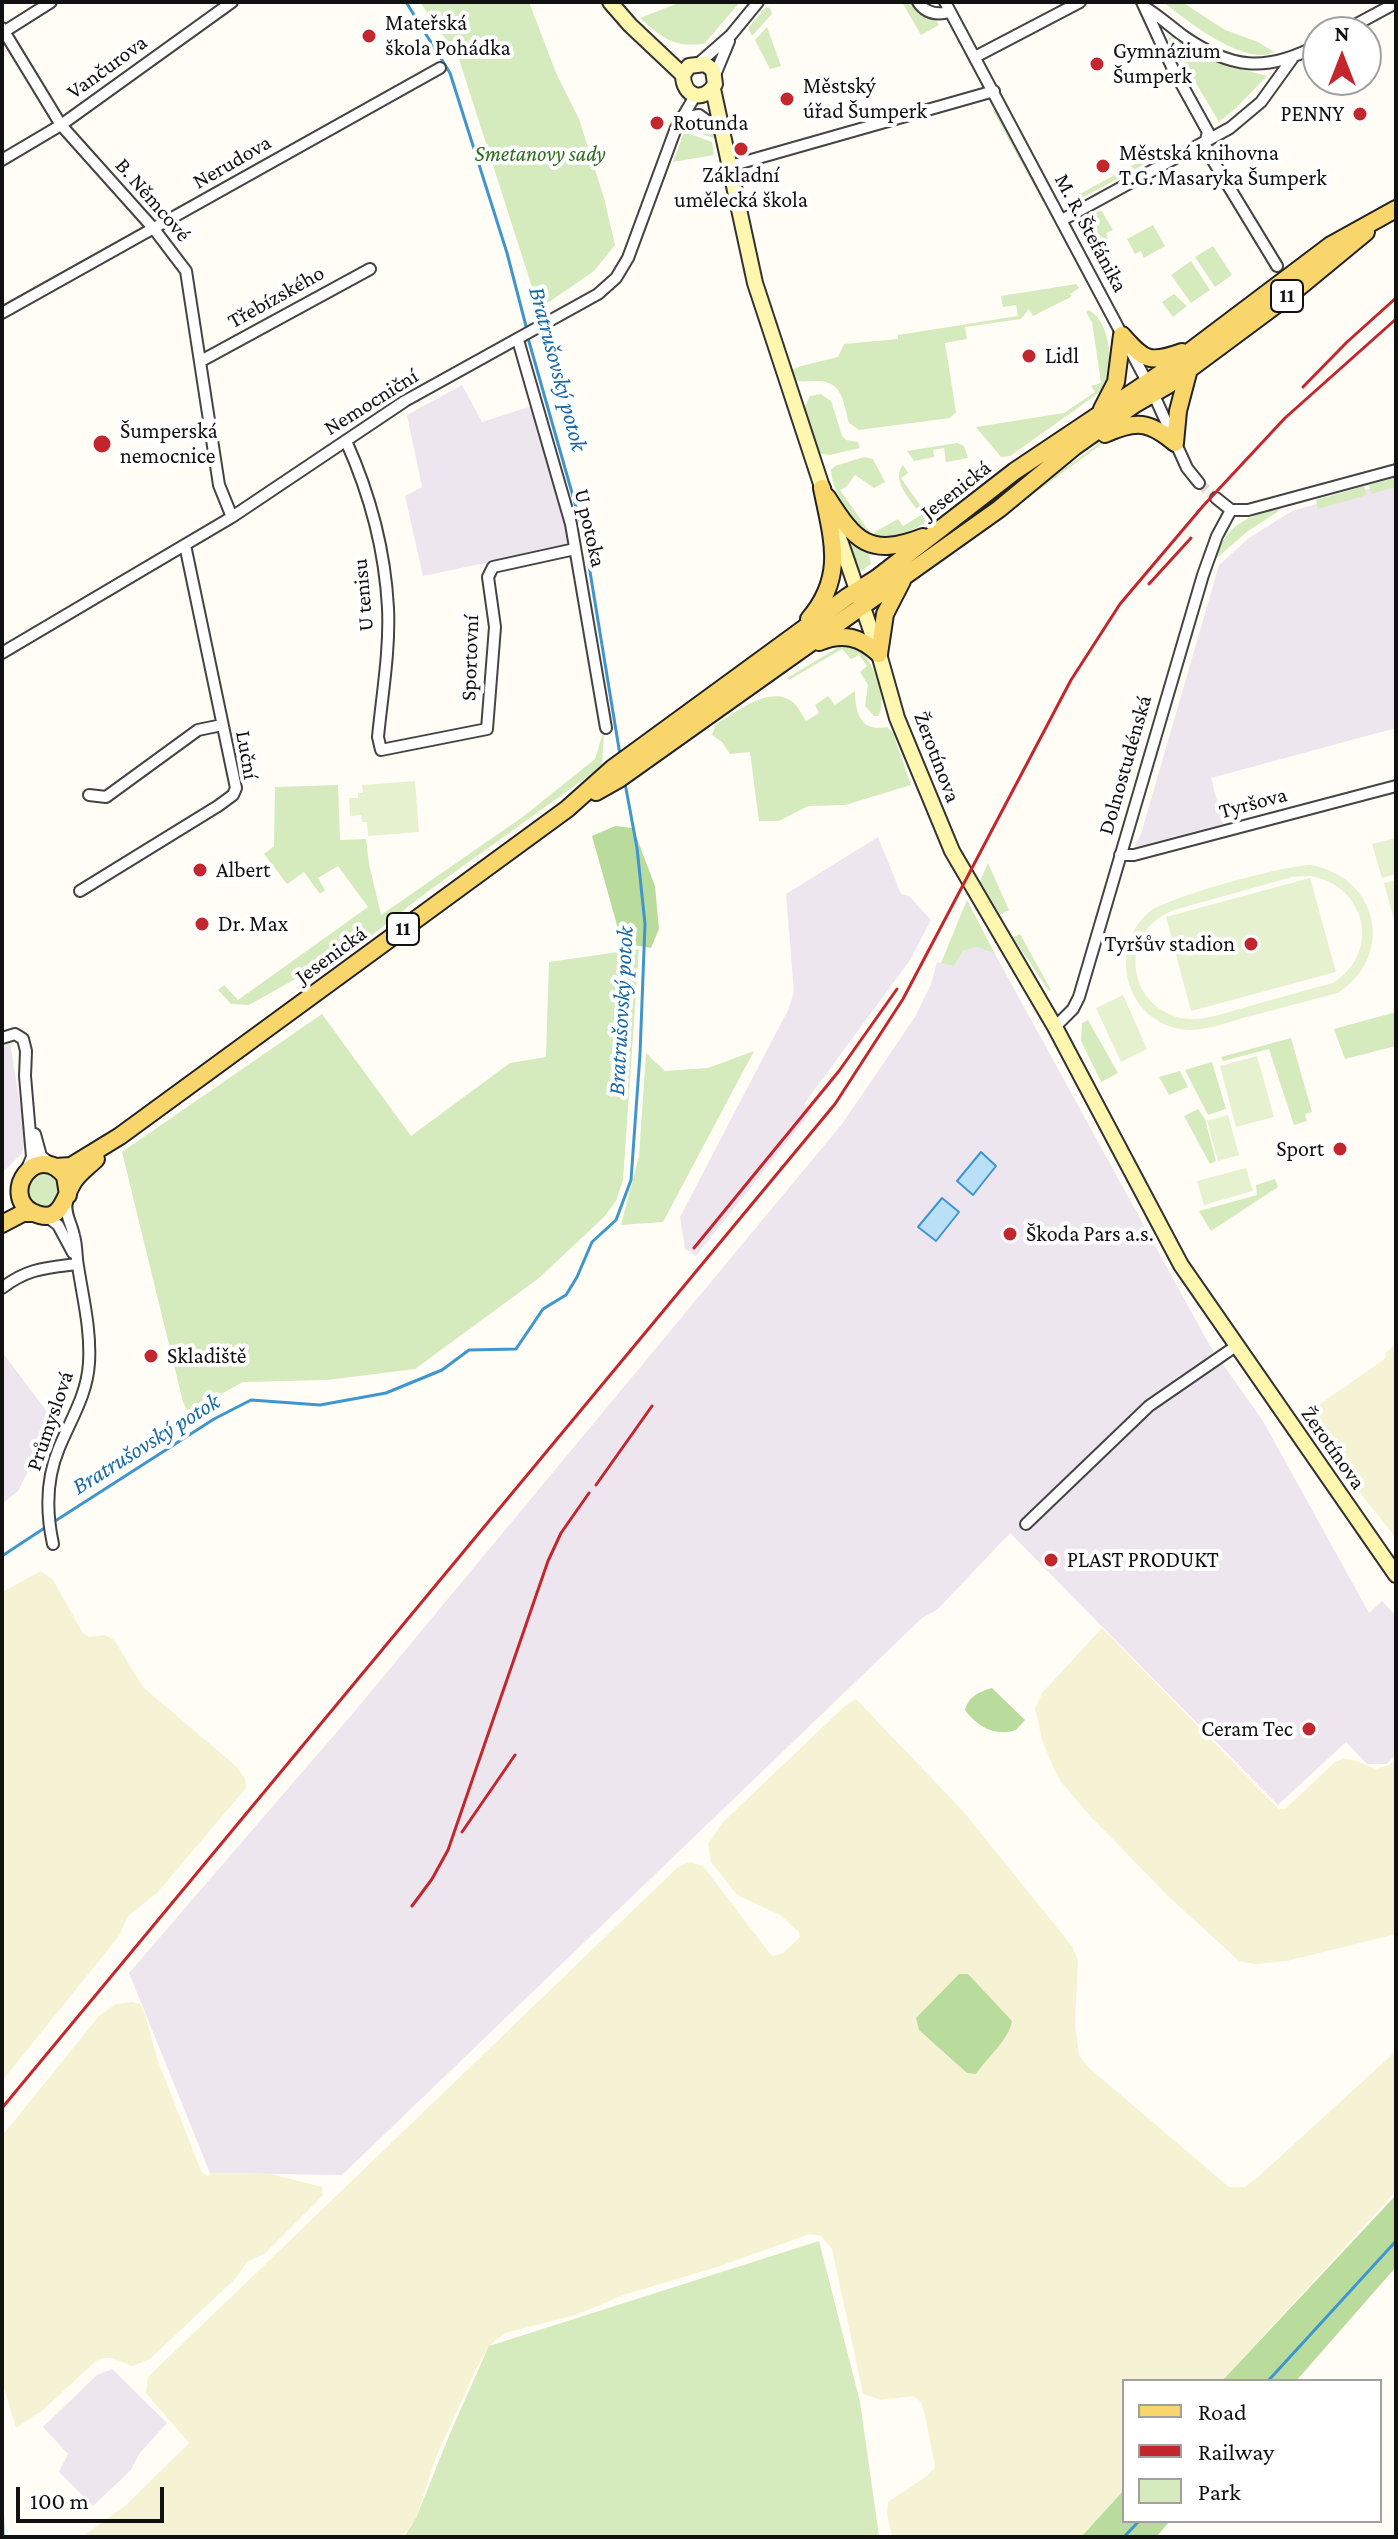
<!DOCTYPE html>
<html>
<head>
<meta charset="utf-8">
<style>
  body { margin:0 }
  #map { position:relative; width:1398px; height:2539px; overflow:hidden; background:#fffdf5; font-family:"Crimson Pro",serif }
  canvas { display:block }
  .frame { position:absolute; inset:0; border:4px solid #111; pointer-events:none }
  .legend { position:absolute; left:1122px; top:2379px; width:260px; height:144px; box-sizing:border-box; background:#fff; border:2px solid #a0a0a0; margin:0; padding:10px 14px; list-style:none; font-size:24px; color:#111 }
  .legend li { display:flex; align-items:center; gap:16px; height:40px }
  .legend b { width:40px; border:2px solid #a0a0a0 }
  .north { position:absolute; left:1302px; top:16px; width:80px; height:80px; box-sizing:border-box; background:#fff; border:2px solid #a0a0a0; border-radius:50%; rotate:0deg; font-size:22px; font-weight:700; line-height:32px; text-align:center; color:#111 }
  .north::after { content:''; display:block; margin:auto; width:28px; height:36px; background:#c4262e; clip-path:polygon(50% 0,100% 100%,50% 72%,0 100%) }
  .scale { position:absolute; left:16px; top:2487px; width:148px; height:36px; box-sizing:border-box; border:4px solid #111; border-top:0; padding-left:10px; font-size:24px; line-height:28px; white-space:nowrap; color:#111; -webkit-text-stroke:6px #fff; paint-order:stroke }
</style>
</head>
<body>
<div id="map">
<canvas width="1398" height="2539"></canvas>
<div class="frame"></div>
<ul class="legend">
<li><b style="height:10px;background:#f9d66b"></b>Road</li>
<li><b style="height:10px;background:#c4262e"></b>Railway</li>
<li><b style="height:22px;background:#d5ebbd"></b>Park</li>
</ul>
<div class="north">N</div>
<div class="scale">100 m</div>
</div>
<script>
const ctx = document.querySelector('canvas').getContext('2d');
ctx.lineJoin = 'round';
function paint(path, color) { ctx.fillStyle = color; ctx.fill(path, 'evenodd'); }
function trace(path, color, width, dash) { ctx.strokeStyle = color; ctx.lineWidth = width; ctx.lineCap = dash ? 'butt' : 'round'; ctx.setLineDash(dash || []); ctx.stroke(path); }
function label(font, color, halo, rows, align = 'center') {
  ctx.font = font + ' "Crimson Pro",serif'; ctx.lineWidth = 8; ctx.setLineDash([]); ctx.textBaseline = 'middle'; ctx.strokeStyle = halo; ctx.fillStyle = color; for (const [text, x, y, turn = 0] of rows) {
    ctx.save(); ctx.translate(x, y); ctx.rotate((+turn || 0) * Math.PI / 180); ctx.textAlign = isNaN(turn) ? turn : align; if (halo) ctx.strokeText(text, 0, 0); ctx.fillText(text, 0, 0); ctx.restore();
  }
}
paint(new Path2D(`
  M462 385 482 422 532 406 568 537 566 546 423 576 405 496 422 487 407 415Z
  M1396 481V728L1211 778 1223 824 1135 847 1141 834 1219 565 1249 538 1292 511Z
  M878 837 901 894 909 896 931 920 910 960 804 1104 812 1111 696 1256 685 1249 680 1217 788 1010 794 992 786 894Z
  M977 947 995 954 1210 1346 1263 1421 1369 1613 1382 1601 1396 1616V1755L1386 1764H1367L1346 1742 1278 1805 1010 1533 938 1609 922 1618 342 2175 210 2173 129 1973 354 1712 842 1124 915 1017 931 984 937 962 954 966 963 951Z
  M10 1042 26 1142 21 1154 2 1173V1048Z
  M2 1352 54 1421 18 1491 2 1504Z
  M112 2369 167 2423 139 2454 131 2470 93 2506 59 2472 68 2454 43 2427 97 2375Z`), '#eee6ef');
paint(new Path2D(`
  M1396 1344V1538L1361 1494 1349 1471 1335 1459 1312 1427 1313 1409 1386 1358 1385 1353Z
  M41 1571 53 1580 83 1633 89 1637 105 1635 114 1640 144 1688 237 1767 245 1779 246 1788 157 1893 128 1916 119 1936 2 2081V1592Z
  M1102 1628 1279 1809H1285L1335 1762 1343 1759 1354 1760 1376 1769 1389 1765 1396 1760V1934L1287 1961 1255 1964 1239 1961 1169 1897 1092 1818 1061 1782 1054 1769 1042 1740 1035 1708 1043 1692Z
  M856 1699 963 1811 1072 1946 1078 1960 1075 2024 1079 2055 1088 2067 1229 2187H1245L1258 2177 1396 2051V2191L1222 2381H1124V2490L1081 2537H892L887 2513 888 2502 927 2476 935 2467 925 2415 921 2402 913 2396 881 2400 863 2394 832 2249 821 2236 810 2234 714 2268 623 2295 576 2315 505 2333 491 2344 476 2369 436 2457 416 2518 402 2537H82L126 2505 189 2443 146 2393 148 2377 678 1867 690 1862 703 1866 772 1956 783 1953 800 1937 799 1932 780 1915 737 1895 711 1862 708 1844 723 1822 845 1706ZM916 2019 988 2055 976 2074Z
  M132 2002 140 2004 144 2011 158 2061 201 2171 208 2177 210 2173 271 2174 322 2187 323 2195 264 2254 247 2262 236 2278 150 2359 132 2366 112 2358H103L96 2361 43 2410 16 2428 2 2381V2136L99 2016 116 2004Z`), '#f6f3d4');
paint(new Path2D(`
  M420 2H529L556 73 579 119 604 198 615 245 594 271 539 309 459 59Z
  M681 2H740L704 44C672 47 664 39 640 18Z
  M902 2H911L919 13 935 18 939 25 921 35Z
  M1164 2H1182L1225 30 1258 42 1274 52C1245 67 1185 20 1164 2Z
  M766 7 770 8 772 14 752 36 748 28Z
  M767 27 781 66 770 69 755 40Z
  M1171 36 1226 65 1267 76 1236 108 1219 122 1174 46 1168 40Z
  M992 109 998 113 1040 191 1044 204Z
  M697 120 710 128 716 139 684 127 689 122Z
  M684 132 712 142 714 155 673 162Z
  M1141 161 1143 165 1078 200 1076 196Z
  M1101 210 1113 230 1106 233 1108 239 1093 246 1080 221Z
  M1153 225 1165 246 1144 258 1141 251 1135 254 1127 239Z
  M1213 246 1232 275 1215 287 1195 257Z
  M1191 261 1210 290 1191 303 1171 275Z
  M1076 284 1079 288 1070 294 1071 297 1033 316 1029 309 1021 319 965 327 967 339 945 343 956 412 950 418 859 430 849 423C843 404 844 381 817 381 810 381 805 382 798 381L789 371 801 366 838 357 844 344 898 339V335L1018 316 1016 305 1003 307 1001 296Z
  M1174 294 1187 306 1173 317 1162 302Z
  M1089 310C1112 324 1114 368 1103 390L1010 456 1001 457 976 427 1064 413 1095 392 1091 386 1101 383 1092 322 1086 312Z
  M821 394 831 401 842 436 846 440 858 442 860 448 830 455 817 453 801 414 810 396Z
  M1121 402 991 507 944 542 882 581C963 523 1040 460 1121 402Z
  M1102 441H1106L917 579 898 596 919 575Z
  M957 443 964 446 968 458 946 462 944 448 933 450 934 457 914 461 907 451Z
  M864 457 873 459 885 482 874 488 855 475 846 487 840 490 871 534 898 519 903 526 921 515C912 501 890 481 903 465L908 473 901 478 924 511 959 486 979 483C957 503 896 552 865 535 857 530 851 518 846 510 839 498 832 485 831 470L835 466Z
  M1396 477V487L1371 494 1369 485Z
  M1364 486 1367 495 1318 509 1316 500Z
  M1277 507 1279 511 1248 531 1212 562C1230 523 1238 522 1277 507Z
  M848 536 868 551 871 564 859 572Z
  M846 645C853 647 859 649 864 654 874 666 888 703 878 716H874L865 706 868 685 860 672 867 666 859 655 851 659 842 649 789 680 787 678 837 648Z
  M855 691C855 714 861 732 887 727L893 733 911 785 845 805 808 806 779 821H759L750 752 730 754 722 742 712 735 716 724C737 713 771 682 795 704 799 709 803 716 806 721L819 713 815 705 828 696 835 705Z
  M604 729 602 766 427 892 367 939 249 1005 231 1004 218 990 224 985 238 1000 368 907 338 866 318 878 325 890 320 894 304 872 287 884 264 854 274 846 275 787 338 785 340 840 366 839 369 864 381 915 524 816 595 759Z
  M988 863 1009 910 1000 915 980 881Z
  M967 900 995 954 977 947 963 951 954 966 941 963Z
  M1020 934 1051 990 1049 991 1014 939V937Z
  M639 949 623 1180 616 1201 604 1217 539 1278 415 1369 327 1380 243 1382 188 1412 183 1402 122 1152 322 1014 411 1136 510 1063 546 1057 549 962Z
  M1396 1012V1046L1345 1059 1334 1029Z
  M1088 1020 1118 1073 1101 1082 1081 1041 1082 1023Z
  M1291 1038 1312 1112 1305 1114 1307 1121 1294 1125 1269 1049 1223 1061 1221 1057Z
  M754 1051 663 1222 621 1225 639 1156 646 1053 665 1071 708 1068Z
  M1212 1062 1226 1109 1208 1115 1185 1070Z
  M1180 1071 1188 1087 1169 1095 1159 1077Z
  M1198 1109 1205 1119 1216 1161 1210 1164 1184 1116Z
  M26 1189a17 17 0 1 1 34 0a17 17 0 1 1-34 0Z
  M1275 1179 1278 1187 1211 1231 1199 1211 1257 1195 1256 1185Z
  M819 2241 860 2402 879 2536 404 2537 416 2518 451 2431 489 2346Z`), '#d5ebbd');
paint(new Path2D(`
  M615 826 633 828 655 886 659 929 651 948 622 943 592 836Z
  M992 1688 1025 1720 1016 1730C996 1737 977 1727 965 1710 968 1697 980 1691 992 1688Z
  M959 1974H968L1012 2021C1010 2038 987 2058 976 2074L967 2073 919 2030 916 2018Z
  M1396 2195V2267L1296 2381H1222Z
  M1124 2490V2521H1170L1156 2537H1081Z`), '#b9dc9c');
paint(new Path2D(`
  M415 781 419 832 368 836 367 822H362L361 815 350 816 349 798H358V793H363L362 785Z
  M1396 838V874L1382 878 1372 844Z
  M1311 865C1378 877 1396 955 1338 993 1306 1001 1275 1010 1243 1018 1226 1023 1207 1030 1189 1030 1130 1028 1104 953 1148 913 1166 897 1285 865 1311 865ZM1310 876C1366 885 1382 952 1333 983 1303 991 1273 999 1243 1008 1228 1012 1211 1018 1195 1019 1160 1021 1131 990 1136 955 1139 933 1154 918 1174 910L1292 877Z
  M1310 878 1336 972 1191 1011 1166 917Z
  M1396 880V920H1394L1384 883Z
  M1123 995 1147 1049 1121 1062 1096 1008Z
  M1257 1056 1274 1117 1236 1127 1220 1066Z
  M1228 1115 1239 1155 1218 1161 1207 1121Z
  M1246 1168 1253 1191 1204 1205 1197 1181Z`), '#e6f2cf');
const water = new Path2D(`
  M981 1152 996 1166 973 1195 957 1181Z
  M942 1198 959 1212 936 1241 918 1227Z`);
paint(water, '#b9e0f7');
trace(water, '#3f96cf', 2);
trace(new Path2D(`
  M406 2 450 73 507 253 527 330
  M528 338 584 535 620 755
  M52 1523 214 1419 251 1400 320 1405 386 1393 442 1370 469 1350 516 1349 543 1309 566 1295 577 1277 592 1242 616 1220 631 1180 640 1054 645 924 637 848 625 783
  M2 1556 46 1527
  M1268 2381 1396 2241
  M2 2493 3 2537
  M1124 2537 1139 2521`), '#3f96cf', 3);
trace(new Path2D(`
  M1199 483 1216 498`), '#dbdad3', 10, [10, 5]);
const street = new Path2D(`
  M918 2C926 14 938 15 950 12
  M945 2 1153 393 1187 468 1199 483
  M1142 2 1172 67 1208 132 1205 144
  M1146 8C1159 16 1170 26 1182 35 1230 69 1266 73 1318 45
  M2 28 61 125 154 229 186 271 219 485 232 517
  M1342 32 1396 3
  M2 33 51 2
  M975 57 1080 2
  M699 63 731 35 758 2
  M715 75 729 41
  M680 118 699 115 721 131
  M1205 144 1212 159 1277 266
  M2 160 61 125 232 2
  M730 166 994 91
  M1062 220 1230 128 1261 102 1292 59
  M2 313 440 68
  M518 340 571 524 606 728
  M201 361 370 269
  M346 441C369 492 385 551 388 608 390 651 382 695 378 737L381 750 487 729 495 627 488 577 493 567 575 549
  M1216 498 1231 510H1248L1396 470
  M2 653 232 517 405 401 598 294 616 278 628 258 676 128 695 96
  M89 795 106 797 198 730 222 725
  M1120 855H1134L1396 786
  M80 891 218 806 233 795 236 788 185 545
  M1055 1027 1073 1009 1079 997 1203 575 1217 536 1231 510
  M2 1038 15 1034 23 1039 26 1051 25 1076 32 1157 26 1171
  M35 1134 41 1156 51 1164
  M46 1216 58 1225 73 1253
  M2 1288C28 1268 46 1268 77 1264
  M1026 1524 1149 1406 1236 1346
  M53 1544C46 1512 46 1479 59 1448 71 1419 87 1395 89 1363 91 1329 83 1299 78 1266 76 1256 77 1246 74 1236 72 1224 64 1214 67 1201`);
const secondary = new Path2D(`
  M610 2 630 25 683 75C683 97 704 103 715 84L713 70 705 64 689 66 683 75
  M713 89 755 283 825 496
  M834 523 879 654 897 718 952 851 1055 1027 1181 1265 1396 1575`);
const primary = new Path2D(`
  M1122 335C1144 360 1149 364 1182 352
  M1102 409 1116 382 1122 335
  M1105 434C1136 420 1149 421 1175 443
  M1175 443 1178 411 1189 369
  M827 497C855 541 869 558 923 537
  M809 619C846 576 832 538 822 488
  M819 642C843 632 861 637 879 654
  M879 654 885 614 902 581
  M596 792 619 779 999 509 1074 447 1135 404 1168 385 1292 293 1366 232
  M55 1167 71 1166 120 1136 567 809 613 768 847 597 877 578 1015 471 1160 374 1331 245 1396 209
  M68 1195 65 1176C36 1140 0 1194 32 1212 62 1227 64 1195 74 1181 80 1172 89 1166 96 1159
  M2 1224 23 1213H35`);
trace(street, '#444', 14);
trace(secondary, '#333', 18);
trace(primary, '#222', 20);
trace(street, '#fff', 10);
trace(secondary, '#fff6b0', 14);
trace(primary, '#f9d66b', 16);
trace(new Path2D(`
  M1303 387 1347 342 1396 298
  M1149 584 1191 538
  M694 1248 839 1071 897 989
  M596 1485 652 1406
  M462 1832 515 1755
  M412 1906 432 1879 448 1850 548 1561 561 1533 589 1493
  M2 2108 835 1104 903 999 1071 680 1120 604 1203 506 1285 418 1396 319`), '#c4262e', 3);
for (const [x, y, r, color] of [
  [369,36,8,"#c4262e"],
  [1097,64,8,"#c4262e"],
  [787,99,8,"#c4262e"],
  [1360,114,8,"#c4262e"],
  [657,123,8,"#c4262e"],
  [741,149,8,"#c4262e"],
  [1103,166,8,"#c4262e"],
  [1029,356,8,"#c4262e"],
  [102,444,10,"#c4262e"],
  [200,870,8,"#c4262e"],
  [202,924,8,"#c4262e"],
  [1251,944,8,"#c4262e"],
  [1340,1149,8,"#c4262e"],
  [1010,1234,8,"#c4262e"],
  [151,1356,8,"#c4262e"],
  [1051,1560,8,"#c4262e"],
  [1309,1729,8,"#c4262e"]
]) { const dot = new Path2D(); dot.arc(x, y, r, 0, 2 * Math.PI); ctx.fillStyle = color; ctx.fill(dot); trace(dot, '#fff', 3); }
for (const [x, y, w] of [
  [1287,296,32],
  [403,929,32]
]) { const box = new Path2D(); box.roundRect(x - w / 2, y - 16, w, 32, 6); ctx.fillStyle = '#fff'; ctx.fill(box); trace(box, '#111', 2); }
label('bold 20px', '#111', null, [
  ["11",1287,296],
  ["11",403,929]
]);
label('22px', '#111', '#fff', [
  ["Mateřská",385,23],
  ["škola Pohádka",385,48],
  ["Gymnázium",1113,51],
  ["Šumperk",1113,76],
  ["Městský",803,86],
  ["úřad Šumperk",803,111],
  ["PENNY",1344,114,"right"],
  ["Rotunda",673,123],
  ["Městská knihovna",1119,153],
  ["T.G. Masaryka Šumperk",1119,178],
  ["Základní",741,175,"center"],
  ["umělecká škola",741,200,"center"],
  ["Lidl",1045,356],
  ["Šumperská",120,431],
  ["nemocnice",120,456],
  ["Albert",216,870],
  ["Dr. Max",218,924],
  ["Tyršův stadion",1235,944,"right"],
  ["Sport",1324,1149,"right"],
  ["Škoda Pars a.s.",1026,1234],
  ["Skladiště",167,1356],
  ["PLAST PRODUKT",1067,1560],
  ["Ceram Tec",1293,1729,"right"]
], 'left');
label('22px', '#111', '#fff', [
  ["Vančurova",107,67,-36],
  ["Nerudova",232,162,-30],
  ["B. Němcové",153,200,49],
  ["M. R. Štefánika",1091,233,62],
  ["Třebízského",276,297,-29],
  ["Nemocniční",371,402,-32],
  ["Jesenická",956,490,-38],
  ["U potoka",590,528,77],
  ["U tenisu",363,595,-95],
  ["Sportovní",470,658,-88],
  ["Luční",247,755,80],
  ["Žerotínova",937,757,69],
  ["Dolnostudénská",1125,765,-74],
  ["Tyršova",1253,803,-15],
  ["Jesenická",331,955,-36],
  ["Průmyslová",50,1421,-71],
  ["Žerotínova",1333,1448,55]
]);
label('italic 22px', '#2f6b1f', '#fff', [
  ["Smetanovy sady",540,154]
]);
label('italic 24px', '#1768a6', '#fff', [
  ["Bratrušovský potok",558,369,75],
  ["Bratrušovský potok",621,1011,-87],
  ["Bratrušovský potok",146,1444,-32]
]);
</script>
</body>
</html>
